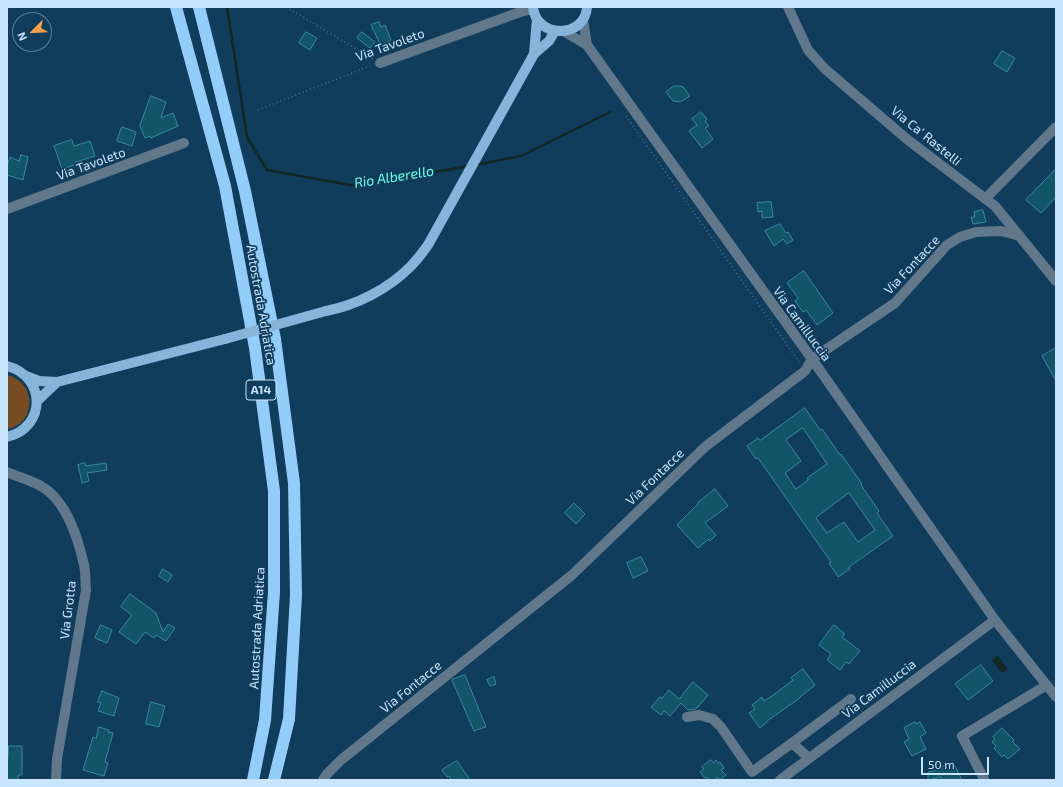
<!DOCTYPE html>
<html>
<head>
<meta charset="utf-8">
<style>
  body { margin:0 }
  #map { position:relative; width:1063px; height:787px; overflow:hidden; background:#103d5b; font-family:"Exo 2",sans-serif }
  canvas { display:block }
  .frame { position:absolute; inset:0; border:8px solid #c9e5fd; pointer-events:none }
  .north { position:absolute; left:12px; top:12px; width:40px; height:40px; box-sizing:border-box; background:#103d5b; border:1px solid #5a809c; border-radius:50%; rotate:246deg; font-size:11px; font-weight:700; line-height:16px; text-align:center; color:#c9e5fd }
  .north::after { content:''; display:block; margin:auto; width:14px; height:18px; background:#f8a14a; clip-path:polygon(50% 0,100% 100%,50% 72%,0 100%) }
  .scale { position:absolute; left:921px; top:757px; width:68px; height:18px; box-sizing:border-box; border:2px solid #c9e5fd; border-top:0; padding-left:5px; font-size:12px; line-height:14px; white-space:nowrap; color:#c9e5fd; -webkit-text-stroke:3px #103d5b; paint-order:stroke }
</style>
</head>
<body>
<div id="map">
<canvas width="1063" height="787"></canvas>
<div class="frame"></div>
<div class="north">N</div>
<div class="scale">50 m</div>
</div>
<script>
const ctx = document.querySelector('canvas').getContext('2d');
ctx.lineJoin = 'round';
function paint(path, color) { ctx.fillStyle = color; ctx.fill(path, 'evenodd'); }
function trace(path, color, width, dash) { ctx.strokeStyle = color; ctx.lineWidth = width; ctx.lineCap = dash ? 'butt' : 'round'; ctx.setLineDash(dash || []); ctx.stroke(path); }
function label(font, color, halo, rows, align = 'center') {
  ctx.font = font + ' "Exo 2",sans-serif'; ctx.lineWidth = 3.5; ctx.setLineDash([]); ctx.textBaseline = 'middle'; ctx.strokeStyle = halo; ctx.fillStyle = color; for (const [text, x, y, turn = 0] of rows) {
    ctx.save(); ctx.translate(x, y); ctx.rotate((+turn || 0) * Math.PI / 180); ctx.textAlign = isNaN(turn) ? turn : align; if (halo) ctx.strokeText(text, 0, 0); ctx.fillText(text, 0, 0); ctx.restore();
  }
}
paint(new Path2D(`
  M7 375C37 382 37 424 7 429Z`), '#774c21');
paint(new Path2D(`
  M998 656 1007 668 1005 672H1001L992 660Z`), '#132723');
trace(new Path2D(`
  M227 7 247 137 267 170 356 186 469 166
  M475 165 521 156 610 112`), '#132723', 2.5);
const building = new Path2D(`
  M379 22 381 27 385 25 391 40 381 46 371 25Z
  M306 32 317 38 310 50 299 43Z
  M362 32 375 42 370 48 357 38Z
  M1002 51 1015 58 1007 72 994 64Z
  M674 86H679L683 87 690 96 680 102 673 101 666 92Z
  M151 96 166 102 161 118 173 113 178 126 151 138 150 136 145 138 140 126Z
  M701 112 707 119 705 121 709 126 705 128 713 139 702 148 689 131 697 125 692 119Z
  M122 127 136 132 132 146 117 141Z
  M72 140 74 146 90 141 95 156 76 162 77 164 62 169 54 146Z
  M21 155 28 157 23 180 7 175V166L10 157 19 161Z
  M1056 169V197L1041 213 1026 200Z
  M771 202 773 217 762 218V211L758 212 757 203Z
  M983 210 986 222 973 224 971 217H975L974 212Z
  M780 224 786 233 788 232 793 240 787 244 783 239 774 246 765 231Z
  M804 271 833 313 817 325 806 310 803 312 795 301 798 298 787 283Z
  M1056 348V381L1042 356Z
  M805 408 820 430 822 429 840 455 841 454 862 484 861 485 879 511 877 513 893 536 849 567 850 569 838 577 829 563 831 562 758 458 756 459 747 446 758 438 760 440ZM803 428 827 464 807 478 808 480 796 489 785 473 801 461 786 440ZM849 493 875 530 858 542 844 522 827 533 816 518Z
  M85 463 86 466 106 463 107 470 87 473 89 481 82 483 78 465Z
  M715 489 728 506 705 523 716 535 710 541 709 539 698 548 677 525 698 504V503Z
  M574 503 585 514 576 524 565 513Z
  M641 557 648 571 633 578 627 563Z
  M163 569 172 575 168 582 159 576Z
  M130 594 156 613 163 632 168 624 175 628 166 641 156 635 154 638 145 632 136 644 119 632 132 615 121 607Z
  M101 625 112 630 107 643 95 638Z
  M834 625 845 634 842 637 860 651 849 664 846 662 840 670 827 660 831 654 819 645Z
  M981 665 993 681 968 700 955 684Z
  M803 669 815 685 800 697V698L767 721V722L760 728 749 713 755 709 752 705 762 697 764 701 772 696 793 680 791 678Z
  M465 675 486 727 474 731 452 680Z
  M494 677 496 684 490 686 487 680Z
  M693 682 708 695 696 709 688 710 681 703 670 716 664 711 661 715 651 707 660 697 662 698 669 690 679 699Z
  M102 691 119 698 114 716 98 711 101 703 98 702Z
  M151 702 165 706 159 727 146 724Z
  M915 722 916 724 920 722 926 733 920 737 926 749 912 756 904 742 909 739 904 728Z
  M99 727 109 730 108 732 113 733 105 762 108 763 104 776 83 770 93 737 96 738Z
  M1002 728 1014 740 1013 742 1020 749 1008 759 1004 755 1002 757 994 748 996 746 992 742 995 739 993 737Z
  M9 746H22V775H18V780H7Z
  M711 760 714 763 716 760 718 763 720 762 724 768 721 770 726 775 720 780 718 777 714 780H709L707 777 705 778 700 772 704 769 702 767Z
  M457 761 470 780H451L449 776 447 777 442 770Z
  M949 763 953 769 955 766 962 780H943L941 777 928 780V772L934 771Z`);
paint(building, '#125568');
trace(building, '#3588a2', 1);
trace(new Path2D(`
  M286 7 373 59
  M258 110 370 66
  M626 116 799 362`), '#49718d', 1.5, [1, 3]);
trace(new Path2D(`
  M788 7 808 50 825 69 908 140 995 206 1056 281
  M583 20 587 45
  M565 32 587 45 812 359 995 620 1056 697
  M380 63 523 11 533 9
  M985 199 1056 127
  M7 209 184 143
  M7 472C18 477 30 480 41 486 67 501 78 538 84 565 86 573 85 582 86 590L57 759 56 780
  M687 717 699 715 713 719 721 727 752 772 792 743 809 758
  M792 743 851 699
  M984 779 962 736 1047 685
  M323 780 327 774 341 760 572 575 706 446 805 371 812 359 895 303 947 245 960 237 976 232 1001 231 1020 236
  M780 780 995 620`), '#61788a', 10);
trace(new Path2D(`
  M533 7C536 39 585 39 587 7
  M534 54 537 19
  M326 311C357 305 388 289 410 267 417 260 423 252 428 245L534 54 549 41 555 31
  M7 366C46 376 47 427 7 437
  M26 376 39 381 57 382 225 339
  M37 401 57 382`), '#85b5da', 10);
trace(new Path2D(`
  M176 7 225 186 255 348 274 491V592L265 720 253 780
  M199 7 245 191 275 339 294 483 296 595 289 719 274 780`), '#92cdfa', 12);
trace(new Path2D(`
  M225 339 326 311`), '#85b5da', 10);
for (const [x, y, w] of [
  [261,390,30]
]) { const box = new Path2D(); box.roundRect(x - w / 2, y - 10, w, 20, 3); ctx.fillStyle = '#103d5b'; ctx.fill(box); trace(box, '#c9e5fd', 1); }
label('bold 12px', '#c9e5fd', null, [
  ["A14",261,390]
]);
label('13px', '#c9e5fd', '#103d5b', [
  ["Via Tavoleto",390,45,-20],
  ["Via Ca' Rastelli",926,136,39],
  ["Via Tavoleto",91,164,-20],
  ["Via Fontacce",912,265,-47],
  ["Autostrada Adriatica",261,305,80],
  ["Via Camilluccia",802,324,54],
  ["Via Fontacce",655,477,-44],
  ["Via Grotta",68,610,-83],
  ["Autostrada Adriatica",257,628,-87],
  ["Via Fontacce",411,687,-39],
  ["Via Camilluccia",879,689,-37]
]);
label('italic 14px', '#69fee9', '#103d5b', [
  ["Rio Alberello",394,177,-9]
]);
</script>
</body>
</html>
